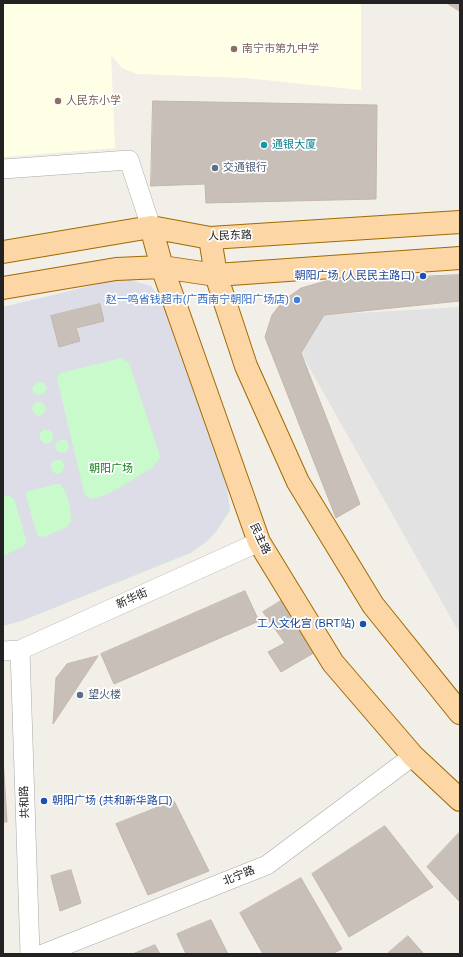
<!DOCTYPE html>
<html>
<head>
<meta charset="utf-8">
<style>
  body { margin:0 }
  #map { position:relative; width:463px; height:957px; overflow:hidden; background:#f2efe9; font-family:Arial,sans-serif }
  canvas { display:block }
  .frame { position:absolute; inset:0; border:4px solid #222; pointer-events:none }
</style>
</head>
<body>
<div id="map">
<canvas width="463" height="957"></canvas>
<div class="frame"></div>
</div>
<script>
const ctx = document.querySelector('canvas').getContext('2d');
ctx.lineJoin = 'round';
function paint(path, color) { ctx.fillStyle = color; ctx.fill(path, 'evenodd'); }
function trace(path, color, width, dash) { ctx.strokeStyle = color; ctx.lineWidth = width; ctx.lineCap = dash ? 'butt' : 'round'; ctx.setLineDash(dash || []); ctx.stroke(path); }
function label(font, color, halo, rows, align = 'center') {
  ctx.font = font + ' Arial,"Noto Sans SC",sans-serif'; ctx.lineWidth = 3.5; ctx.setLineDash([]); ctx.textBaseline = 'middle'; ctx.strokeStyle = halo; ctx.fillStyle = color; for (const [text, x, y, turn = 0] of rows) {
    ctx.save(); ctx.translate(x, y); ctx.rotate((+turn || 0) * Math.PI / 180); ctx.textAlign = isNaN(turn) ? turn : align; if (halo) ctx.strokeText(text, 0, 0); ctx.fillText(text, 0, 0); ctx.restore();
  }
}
paint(new Path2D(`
  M3 3H361V90L246 78 137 74 122 68 111 55 115 148 3 157Z`), '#ffffe5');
paint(new Path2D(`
  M151 286 222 454 230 510 216 532 206 542 191 553 24 620 3 626V307Z`), '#c8facc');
paint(new Path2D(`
  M460 307V634L301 353 324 315Z`), '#e2e2e2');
paint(new Path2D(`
  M123 278 151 286 168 309 222 454 230 510 216 532 206 542 190 553 24 620 3 626V556L23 546 26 544V539L14 499 10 496H3V307ZM100 304 104 321 76 328 80 341 59 347 51 316ZM121 358 129 363 160 456 159 459 152 468 110 493 92 499 87 497 84 492 57 379 58 376 60 373ZM39 381 45 384 47 388 43 394 39 395 34 393 32 389 34 385ZM38 402 43 403 46 409 44 413 40 416 35 415 32 409 33 405ZM43 430H50L53 434V439L50 443 45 444 40 439V433ZM61 439 67 441 69 446 67 451 63 453 58 452 55 447 56 442ZM55 460H61L64 464V469L61 473 56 474 51 469V463ZM56 484H60L66 493 70 506 71 521 67 527 48 535 43 537 39 536 37 534 27 500 26 492Z`), '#dddde8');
const building = new Path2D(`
  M447 3H460V11Z
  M153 101 377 105 376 199 206 203 205 184 151 186Z
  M460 275V301L324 315 301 353 360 504 336 518 265 337 272 315 283 301 301 288 326 281Z
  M100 304 104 321 76 328 80 341 59 347 51 316Z
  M245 591 259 621 114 684 101 654Z
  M284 599 317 651 281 672 268 652 285 643 263 612Z
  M98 656 53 724 56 678 67 664Z
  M3 757 7 822H3Z
  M174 801 209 871 148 895 116 824Z
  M385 826 433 887 349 937 312 874Z
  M459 833 460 834V902L427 867Z
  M71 870 81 903 60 911 51 876Z
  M301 878 342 949 332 954H263L240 913Z
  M211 920 228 954H186L177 934Z
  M408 936 424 954H387Z
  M155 945 160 954H133Z`);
paint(building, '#c7bfb8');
trace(building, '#c4b6ab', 1);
const minor = new Path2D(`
  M3 169 129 160 151 227
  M20 650 30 954
  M3 651 20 650 259 542
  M43 954 267 865 413 756`);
const major = new Path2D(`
  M151 227 162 267 259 542 333 663 413 756 460 800
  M210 238 216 275 246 366 298 482 373 605 460 713
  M3 252 151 227 210 238 460 222
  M3 288 116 269 162 267 216 275 460 258`);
trace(minor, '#a9a9a9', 20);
trace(major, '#a06b00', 24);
trace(minor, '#fff', 19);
trace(major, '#fcd6a4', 22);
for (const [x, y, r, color] of [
  [234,49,4,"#8d6e63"],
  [58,101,4,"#8d6e63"],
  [264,145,4,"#0f9aa8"],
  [215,168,4,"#5c6f8a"],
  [423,276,4,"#1a4fb4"],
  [297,300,4,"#3f7fe0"],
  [363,624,4,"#1a4fb4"],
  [80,695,4,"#5c6f8a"],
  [44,801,4,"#1a4fb4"]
]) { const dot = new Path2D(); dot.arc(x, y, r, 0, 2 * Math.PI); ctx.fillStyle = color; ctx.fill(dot); trace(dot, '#fff', 1.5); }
label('11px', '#785e54', '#fff', [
  ["南宁市第九中学",242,49],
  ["人民东小学",66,101]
], 'left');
label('11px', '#0d838f', '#fff', [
  ["通银大厦",272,145]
], 'left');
label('11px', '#4e5e75', '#fff', [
  ["交通银行",223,168],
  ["望火楼",88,695]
], 'left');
label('11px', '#222', '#fff', [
  ["人民东路",230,236,-2],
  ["民主路",260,539,65],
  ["新华街",132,599,-24],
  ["共和路",25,802,-92],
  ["北宁路",239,876,-22]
]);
label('11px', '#164399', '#fff', [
  ["朝阳广场 (人民民主路口)",415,276],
  ["工人文化宫 (BRT站)",355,624],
  ["朝阳广场 (共和新华路口)",52,801,"left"]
], 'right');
label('11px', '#366cbe', '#fff', [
  ["赵一鸣省钱超市(广西南宁朝阳广场店)",289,300]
], 'right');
label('11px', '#0c8416', '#fff', [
  ["朝阳广场",111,469]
]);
</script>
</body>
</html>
